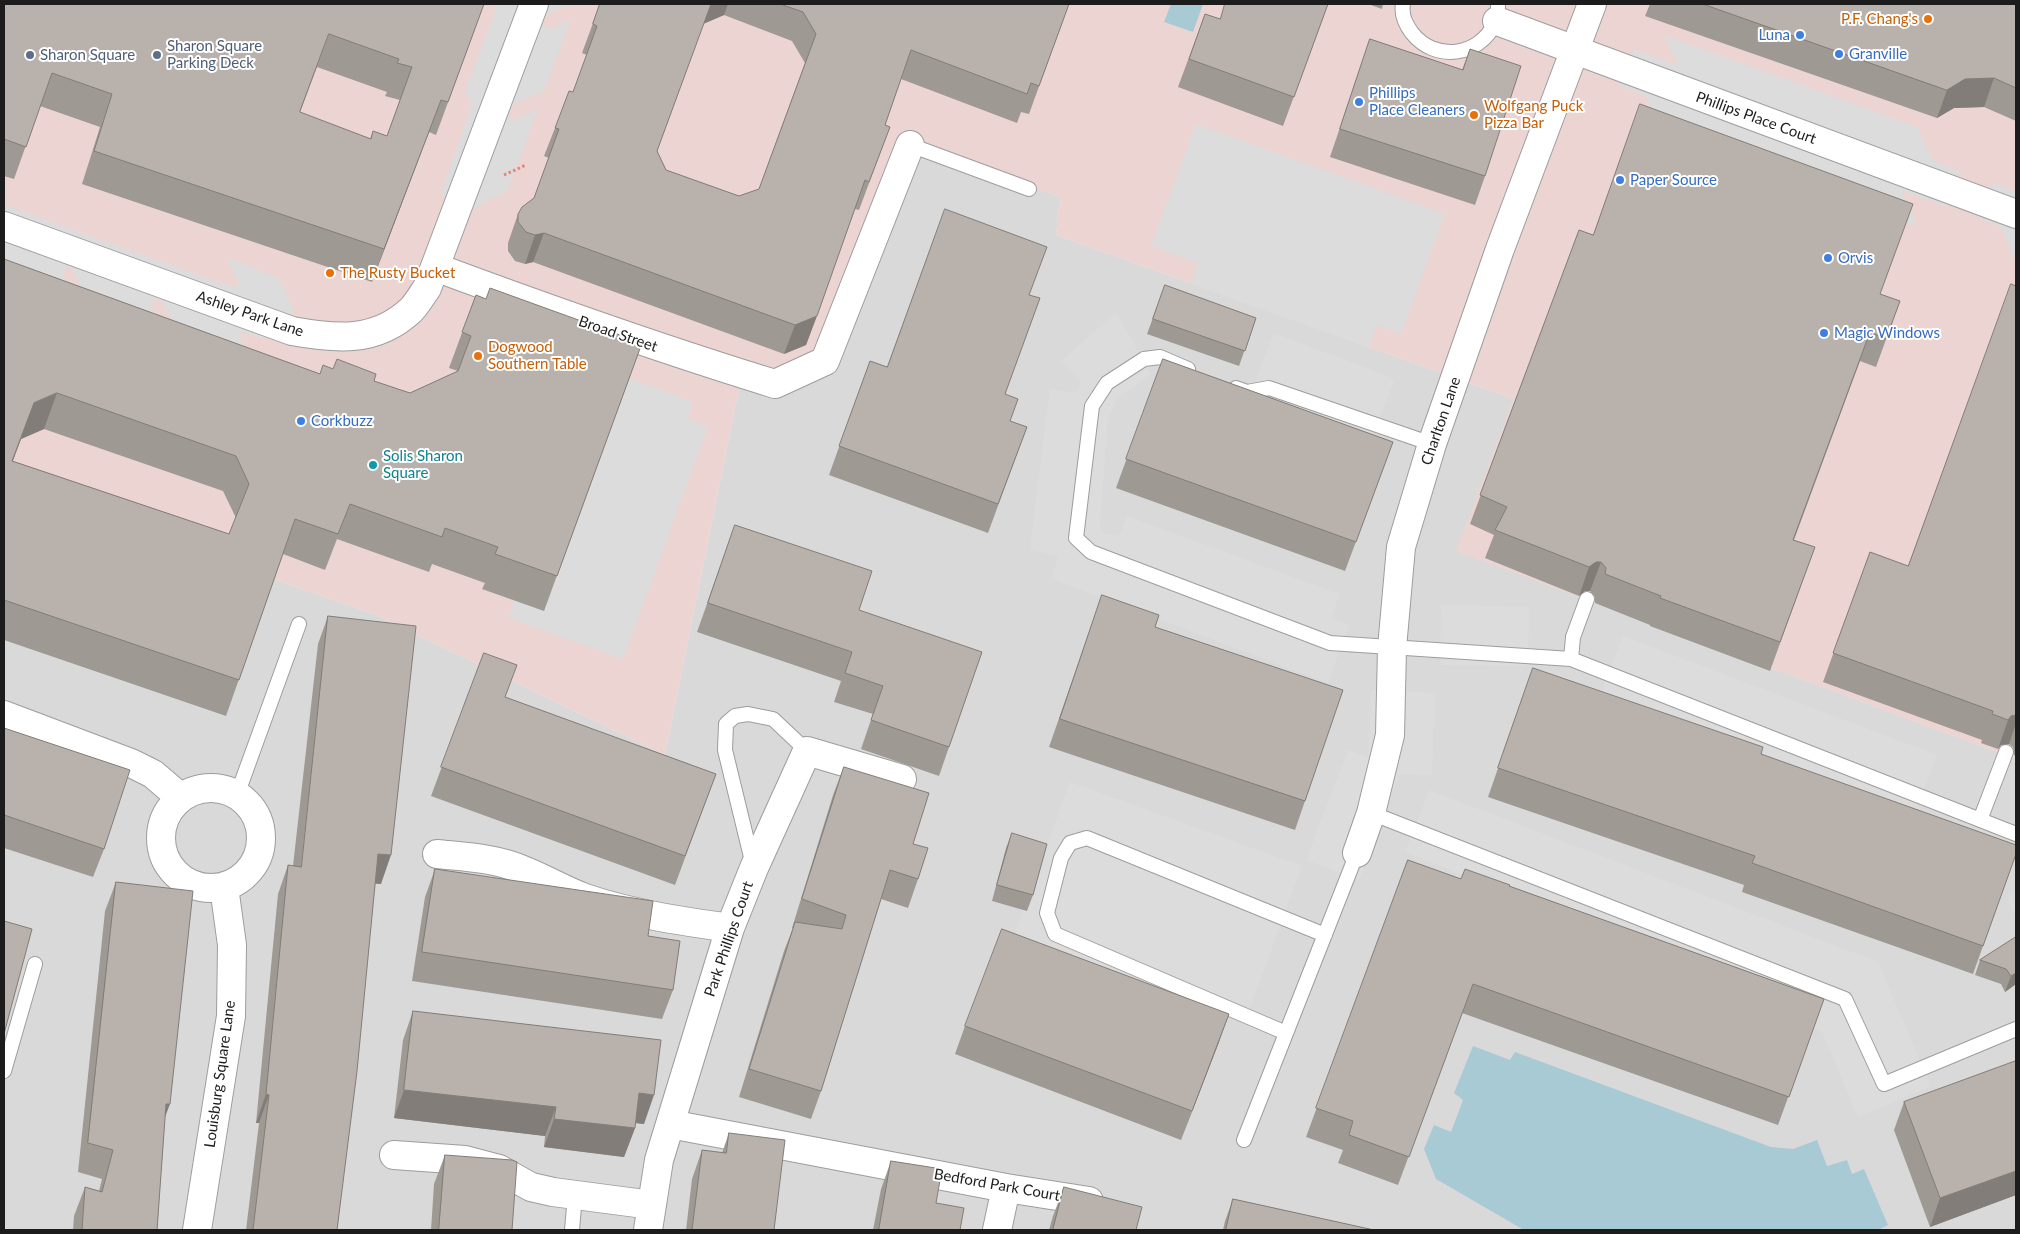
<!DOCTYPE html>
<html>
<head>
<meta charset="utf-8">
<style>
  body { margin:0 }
  #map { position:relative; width:2020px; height:1234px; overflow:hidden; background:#ece9e2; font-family:Lato,sans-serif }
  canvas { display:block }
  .frame { position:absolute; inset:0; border:5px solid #1c1c1c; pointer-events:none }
</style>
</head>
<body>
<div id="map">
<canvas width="2020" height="1234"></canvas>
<div class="frame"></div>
</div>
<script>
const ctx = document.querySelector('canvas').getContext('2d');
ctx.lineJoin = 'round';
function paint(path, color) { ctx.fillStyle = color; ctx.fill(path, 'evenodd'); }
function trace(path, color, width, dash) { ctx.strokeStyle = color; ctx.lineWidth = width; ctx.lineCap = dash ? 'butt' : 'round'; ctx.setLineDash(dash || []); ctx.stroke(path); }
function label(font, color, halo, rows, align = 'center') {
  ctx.font = font + ' Lato,sans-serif'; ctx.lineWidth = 4; ctx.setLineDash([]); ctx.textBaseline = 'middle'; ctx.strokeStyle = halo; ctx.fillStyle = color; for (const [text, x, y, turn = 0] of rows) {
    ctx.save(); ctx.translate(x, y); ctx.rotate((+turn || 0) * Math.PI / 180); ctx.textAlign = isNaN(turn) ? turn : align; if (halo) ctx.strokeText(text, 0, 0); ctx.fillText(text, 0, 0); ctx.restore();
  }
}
paint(new Path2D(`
  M912 143 1060 197 1056 235 1514 399 1457 551 2016 759V1230H4V485L376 615 665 755 741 379Z`), '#dad9d9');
paint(new Path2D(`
  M4 4H2016V759L1456 551 1514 399 1056 235 1060 197 912 143 827 358 741 379 665 755 376 615 4 485Z`), '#ecd4d3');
paint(new Path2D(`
  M498 4H570L545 15 542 19 541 26 550 29 571 19 544 91 511 105 508 110V116L512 119H517L538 109 508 190 474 208 440 196 472 104 465 92Z
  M1664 35 1917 127 1933 161 1960 171 1948 206 1902 191 1917 226 1660 130 1646 96 1619 86 1633 49 1678 66Z
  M1196 124 1445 214 1401 334 1377 325 1369 347 1191 284 1198 263 1151 246Z
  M1993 183 2016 191V262L2001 227 1981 219Z
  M4 205 232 287 237 286 238 282 227 258 279 278 294 311 263 338 243 332 240 333 239 335 245 348 178 335 162 301 158 299 151 301 154 316 90 304 72 269 68 267 63 272 66 285 4 271Z
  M4 299 565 553 629 378 693 402 688 419 708 427 623 659 509 618 514 601 482 589 484 583 432 564 429 572 337 539 325 570 230 535 236 519 218 479 208 486 63 435 67 424 60 421 21 439 15 454Z
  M1116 312 1151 374 1117 399 1108 421 1100 523 1102 533 1119 536 1127 516 1339 594 1332 618 1349 625 1328 683 1052 579 1058 556 1030 550 1050 389 1076 393 1081 382 1061 361Z
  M1274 333 1395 379 1372 438 1243 415Z
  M1441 605 1529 607 1528 666 1440 665Z
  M1623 636 1937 755 1909 830 1594 712Z
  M1371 690 1435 693 1432 775 1400 774 1359 880 1306 860 1348 750 1368 758Z
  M1070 782 1302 866 1245 1022 1217 1011 1007 955Z
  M1429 790 1878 962 1931 1086 1858 1117 1822 1032 1498 908 1504 891 1405 852Z
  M2016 893V919L2007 897Z`), '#dcdcdc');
paint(new Path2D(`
  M1171 4H1203L1193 32 1164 22Z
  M1473 1046 1510 1060 1515 1052 1771 1147 1793 1149 1817 1140 1827 1166 1847 1160 1852 1174 1864 1169 1888 1225 1878 1230H1524L1436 1179 1424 1149 1434 1125 1451 1132 1463 1100 1454 1093Z`), '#a7cad5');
const lane = new Path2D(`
  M1403 4C1401 14 1406 25 1412 33 1435 62 1479 57 1495 23 1498 18 1498 10 1498 4
  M910 145 1029 189
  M1188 369 1160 357 1144 359 1107 383 1092 406 1076 538 1091 552 1330 643 1571 659 2016 834
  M1236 388 1247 392 1269 388 1432 444
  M1571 659 1573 637 1587 599
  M237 795 299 624
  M1371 813 1845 999 1884 1084 2016 1029
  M1980 820 2006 752
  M753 865 725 750 726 724 735 716 748 714 773 719 807 751
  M1286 1033 1055 934 1047 913 1061 858 1070 843 1087 838 1325 935
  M4 1071 35 964
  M1244 1140 1357 853
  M572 1230 575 1195`);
const street = new Path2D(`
  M1497 21 2016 214
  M4 226 292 331C336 339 376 343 411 310 417 304 422 295 427 288L534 4
  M435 267C548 309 661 349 775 384L825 361 910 145
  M4 715 131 763 153 774 181 798
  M161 838a50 50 0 1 1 100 0a50 50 0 1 1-100 0Z
  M1357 853 1371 813 1390 735 1392 648 1401 547 1432 444 1500 249 1592 4
  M437 854C466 857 496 858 523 870 544 878 563 890 585 898 632 914 681 921 730 928
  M670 1124 1006 1188 1089 1201
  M394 1155 465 1160 499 1169 531 1187 553 1192 652 1205
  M197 1230 231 1016 232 945 224 887
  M648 1230 659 1160 730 928 754 868 807 751 902 779
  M997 1230 1006 1188`);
trace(lane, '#9d9d9d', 16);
trace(street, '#9d9d9d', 30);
trace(new Path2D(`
  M504 175 526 165`), '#ea8275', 3, [2.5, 2.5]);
trace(lane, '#fff', 14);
trace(street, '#fff', 28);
paint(new Path2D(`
  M4 4H484L436 135 429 132 372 282 82 184 100 127 40 106 14 179 4 176ZM317 67 387 92 385 96 400 100 387 136 373 131 370 139 300 112Z
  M600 4H1069L1029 114 1021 112 1017 123 901 79 885 125 890 127 859 210 855 209 806 345 784 354 533 262 525 264 515 261 508 251V243L518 214 534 198 549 158 544 156 555 128 573 92 587 55 582 53ZM724 15 792 41 805 63 759 189 739 196 666 170 657 151 703 24Z
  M1328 4 1283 126 1178 87 1205 14 1220 19Z
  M1368 4H1383L1382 9Z
  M1650 4H2016V121L1984 107 1954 108 1937 118 1645 16Z
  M1370 39 1462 70 1470 49 1485 176 1475 205 1330 157 1360 68Z
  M1579 230 1593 235 1880 294 1900 301 1876 367 1860 361 1794 540 1815 547 1770 671 1650 626V625L1595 603V597L1590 591H1585L1579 596 1485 558 1494 535 1470 524Z
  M4 259 320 374 333 369 374 381 410 393 458 371 449 368 476 295 486 299 642 343 544 611 482 589 485 583 432 564 429 572 337 539 325 570 283 554 226 716 4 640ZM44 429 223 491 236 518 229 534 13 461 21 439Z
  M1165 285 1256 318 1239 366 1147 334Z
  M2016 286V756L2014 755 2013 747 2009 744 2001 745 1998 749 1981 743 1982 740 1823 682 1870 552 1908 566Z
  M1029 295 1005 394 1010 421 1027 427 988 533 829 475 870 361 887 367Z
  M1163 359 1393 442 1345 571 1116 488Z
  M735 525 859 610 949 747 939 776 861 749 873 714 834 702 841 681 697 632Z
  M1102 595 1305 801 1295 830 1049 747Z
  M328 616 381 884 375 883 337 1230H246L259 1123H256L278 894 288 865 293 866 318 644Z
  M484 653 505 697 716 774 675 885 431 796Z
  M1533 668 1761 754 2016 854 1973 974 1742 892 1744 885 1488 797Z
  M4 728 104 849 93 877 4 848Z
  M844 767 913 844 918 879 908 908 881 899 821 1091 811 1119 739 1097 784 951 793 928H792L833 795Z
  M1012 833 1033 895 1027 911 992 901 1006 848Z
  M1408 860 1461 879 1509 886 1824 999 1778 1125 1462 1013 1398 1185 1338 1163 1343 1150 1306 1137Z
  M435 869 648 936 673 990 662 1019 412 981 425 897Z
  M116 882 165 1118 157 1230H73L74 1216 85 1187 99 1191 102 1179 78 1172 105 911Z
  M2016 937V984L2005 992 2001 984 1975 975 1980 960Z
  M413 1011 644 1124 635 1123V1128L624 1157 544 1147 545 1136 394 1118 403 1040Z
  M965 1026 1219 1042 1181 1140 955 1054Z
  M2016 1061V1195L1930 1227 1894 1130 1904 1102Z
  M729 1133 774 1230H686L692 1179 702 1150 722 1153Z
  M445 1155 512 1230H431L434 1184Z
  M891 1161 936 1203 960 1230H873L881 1189Z
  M1064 1187 1136 1230H1049L1053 1216Z
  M1233 1199 1374 1230H1223L1225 1221Z`), '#9f9994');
paint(new Path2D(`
  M711 4H728L724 15 703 24Z
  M1994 78 1984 107 1954 108 1937 118 1947 90 1965 79Z
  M441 100 429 132 372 282 384 249Z
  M544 233 533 262 525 264 535 235Z
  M817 316 806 345 784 354 795 325Z
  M57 393 44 429 21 439 4 483 12 461 34 403Z
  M1596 562H1601L1590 591H1585L1579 596 1589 567Z
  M2016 715V723L2009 744 2001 745 1998 749 2008 720 2011 716Z
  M378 854 391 855 381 884 368 883Z
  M2016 973V984L2005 992 2011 976Z
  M1229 1014 1219 1042 1181 1140 1192 1111Z
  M404 1090 556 1107 545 1136 394 1118Z
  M639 1093 654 1095 644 1124 628 1122Z
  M266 1094 269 1095 259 1123H256Z
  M166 1104H170L159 1133Z
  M554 1119 635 1128 624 1157 544 1147Z
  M2016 1171V1195L1930 1227 1940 1198Z`), '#827d78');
const building = new Path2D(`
  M4 4H484L448 102 441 100 384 249 94 151 112 94 52 73 26 147 4 139ZM329 34 399 59 397 63 412 67 387 136 373 131 371 139 300 112Z
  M600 4H711L657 151 666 170 739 196 759 189 816 34 803 12 780 4H1069L1039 86 1031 83 1027 94 911 50 885 125 890 127 869 182 865 180 817 316 795 325 544 233 535 235 526 232 518 222V214L522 207 534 198 559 129 555 128 569 91 573 92 597 26 593 24Z
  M1225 4H1328L1294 97 1189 59 1205 14 1220 19Z
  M1703 4H2016V88L1994 78 1965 79 1947 90Z
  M1370 39 1463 70 1470 49 1521 66 1485 176 1340 129Z
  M1640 104 1913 204 1880 294 1900 301 1886 339 1870 332 1793 540 1815 547 1780 642 1660 598 1661 596 1605 574 1606 568 1601 562H1596L1589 567 1495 530 1507 507 1480 495 1579 230 1593 235Z
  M945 209 1047 247 1029 295 1040 298 1005 394 1018 399 1010 421 1027 427 998 504 839 446 870 361 887 367Z
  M4 259 320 374 323 365 333 369 337 359 376 374 374 381 410 393 458 371 471 336 462 332 476 295 486 299 490 288 642 343 557 576 495 554 498 547 445 528 442 537 350 504 338 534 295 519 239 680 4 600ZM57 393 236 456 249 484 229 534 12 461 34 403Z
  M2011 284 2016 286V715L2011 716 2008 720 1992 714 1993 711 1833 653 1870 552 1908 566Z
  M1165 285 1256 318 1245 351 1153 319Z
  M1163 359 1393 442 1356 542 1126 459Z
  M735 525 872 571 859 610 982 652 949 747 871 720 883 686 845 673 852 652 708 603Z
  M1102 595 1159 615 1155 627 1343 690 1305 801 1060 719Z
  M328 616 416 626 391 855 378 854 357 1071 337 1230H253L269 1095 266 1094 288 865 301 867Z
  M484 653 517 665 505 697 716 774 685 856 441 767Z
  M1533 668 1763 747 1761 754 2016 845V854L1983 946 1752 863 1755 856 1498 768Z
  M4 728 130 770 104 849 4 815Z
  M844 767 929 793 913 844 928 848 918 879 890 870 821 1091 749 1069 795 922 842 929 846 915 802 899Z
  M1012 833 1047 844 1033 895 997 885Z
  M1408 860 1461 879 1465 869 1510 885 1509 886 1824 999 1789 1097 1473 984 1409 1157 1349 1135 1353 1121 1316 1108Z
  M435 869 653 901 648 936 680 941 673 990 422 952Z
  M116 882 193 891 170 1104H166L157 1230H82L85 1187 102 1192 113 1150 88 1143Z
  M4 921 32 929 4 1034Z
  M1002 929 1229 1014 1192 1111 965 1026Z
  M2016 937V973L2011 976 2006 969 1980 960Z
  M413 1011 661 1040 654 1095 639 1093 635 1128 554 1119 556 1107 404 1090Z
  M2016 1061V1171L1940 1198 1904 1102Z
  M729 1133 785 1140 774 1230H692L702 1150 726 1153Z
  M445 1155 512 1160 517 1162 512 1230H439Z
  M891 1161 942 1169 936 1203 964 1208 960 1230H879Z
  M1064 1187 1142 1207 1136 1230H1053Z
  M1233 1199 1374 1230H1226Z`);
paint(building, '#b9b2ac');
trace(building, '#827d78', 1);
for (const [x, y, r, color] of [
  [1928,19,5,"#e8710a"],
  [1800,35,5,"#3f7fe0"],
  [1839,54,5,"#3f7fe0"],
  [30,55,5,"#5c6f8a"],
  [157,55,5,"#5c6f8a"],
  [1359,102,5,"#3f7fe0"],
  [1474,115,5,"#e8710a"],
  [1620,180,5,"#3f7fe0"],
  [1828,258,5,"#3f7fe0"],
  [330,273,5,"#e8710a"],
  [1824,333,5,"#3f7fe0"],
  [478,356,5,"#e8710a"],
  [301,421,5,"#3f7fe0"],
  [373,465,5,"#0f9aa8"]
]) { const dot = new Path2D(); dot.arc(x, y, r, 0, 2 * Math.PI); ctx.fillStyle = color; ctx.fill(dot); trace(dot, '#fff', 2); }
label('15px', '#c56008', '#fff', [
  ["P.F. Chang's",1918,19,"right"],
  ["Wolfgang Puck",1484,106],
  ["Pizza Bar",1484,123],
  ["The Rusty Bucket",340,273],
  ["Dogwood",488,347],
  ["Southern Table",488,364]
], 'left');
label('15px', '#366cbe', '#fff', [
  ["Luna",1790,35,"right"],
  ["Granville",1849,54],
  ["Phillips",1369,93],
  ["Place Cleaners",1369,110],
  ["Paper Source",1630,180],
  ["Orvis",1838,258],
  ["Magic Windows",1834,333],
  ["Corkbuzz",311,421]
], 'left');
label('15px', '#4e5e75', '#fff', [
  ["Sharon Square",167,46],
  ["Parking Deck",167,63],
  ["Sharon Square",40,55]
], 'left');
label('15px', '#1c1c1c', '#fff', [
  ["Phillips Place Court",1756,118,20],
  ["Ashley Park Lane",250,314,19],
  ["Broad Street",618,334,19],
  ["Charlton Lane",1441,421,-71],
  ["Park Phillips Court",729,939,-71],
  ["Louisburg Square Lane",220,1074,-82],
  ["Bedford Park Court",997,1185,10]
]);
label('15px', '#0d838f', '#fff', [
  ["Solis Sharon",383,456],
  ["Square",383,473]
], 'left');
</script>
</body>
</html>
